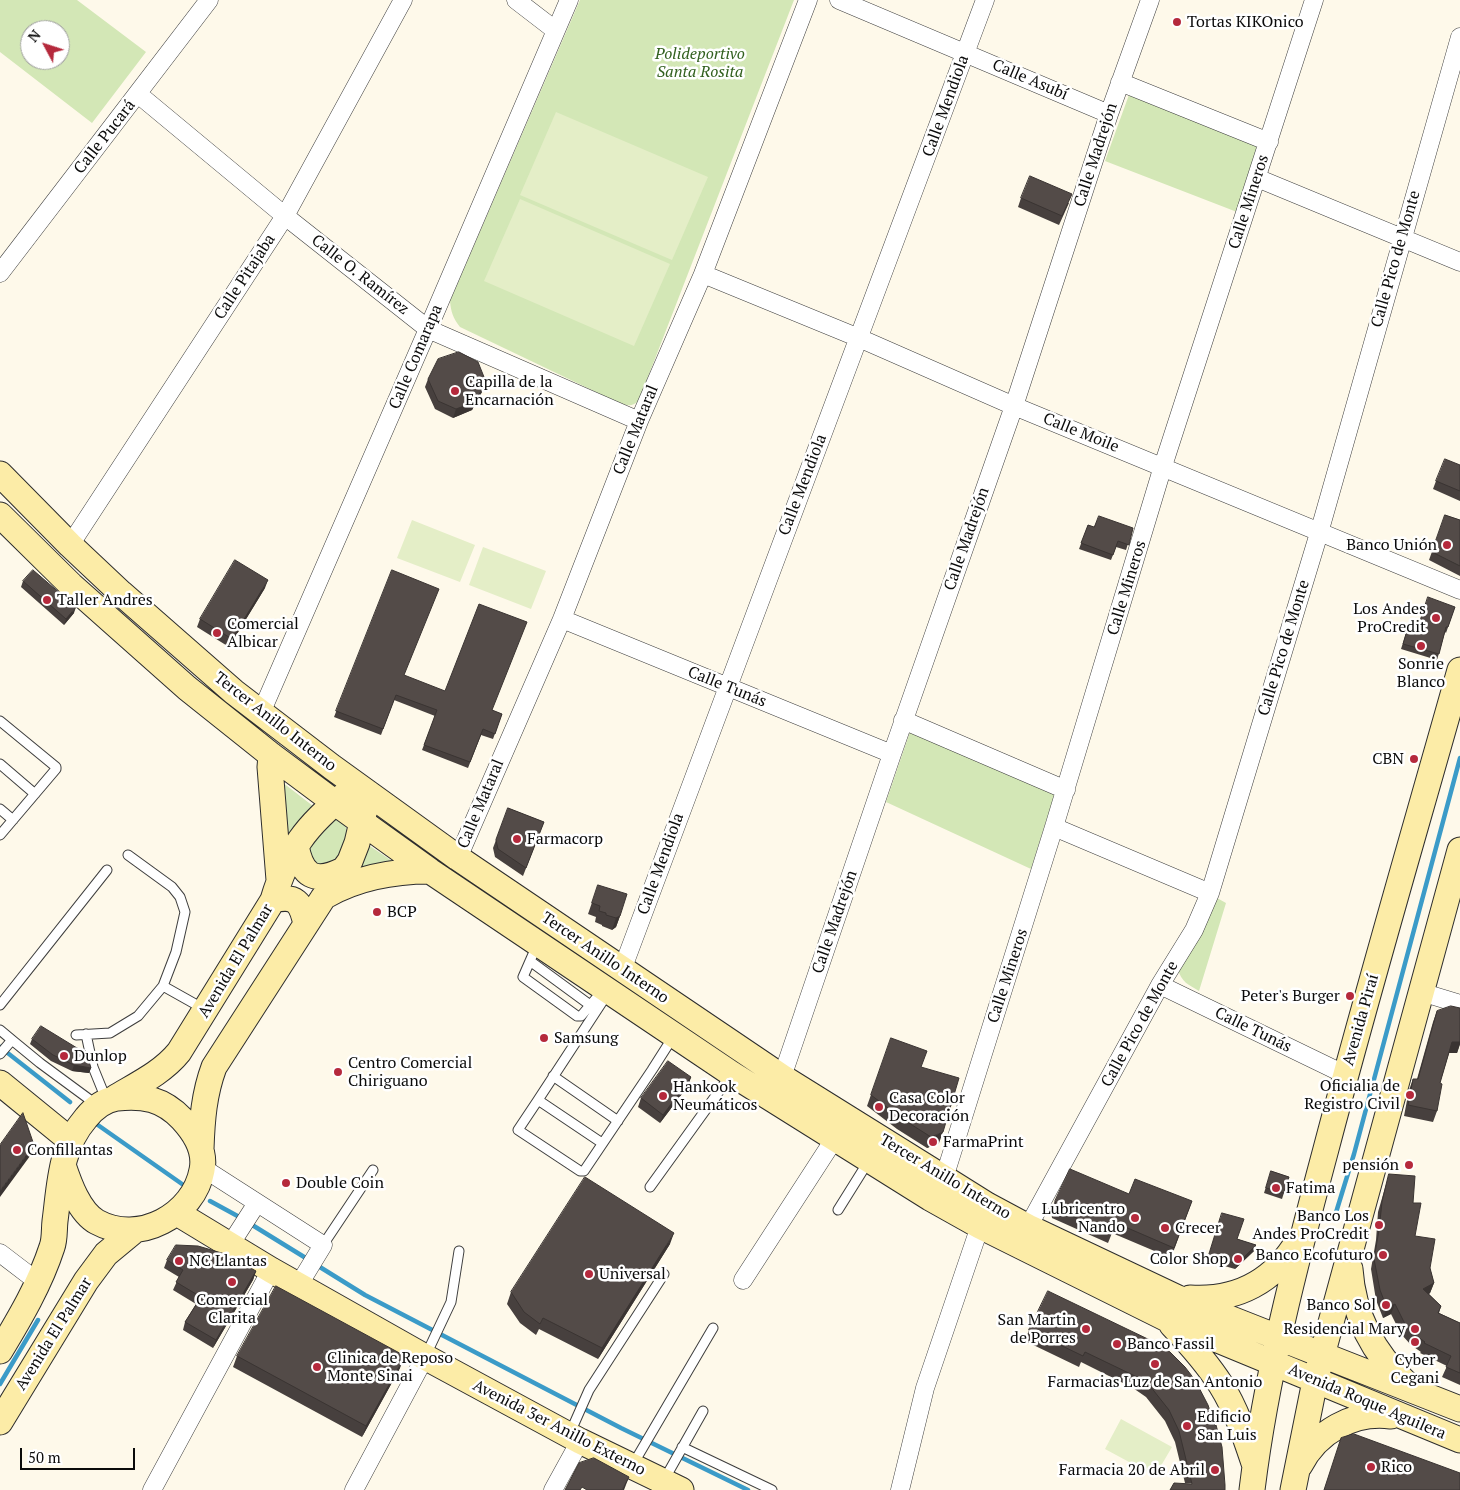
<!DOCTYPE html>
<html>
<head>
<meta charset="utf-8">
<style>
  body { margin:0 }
  #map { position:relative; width:1460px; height:1490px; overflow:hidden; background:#fef9ea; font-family:"PT Serif",serif }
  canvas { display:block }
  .north { position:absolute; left:20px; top:20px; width:50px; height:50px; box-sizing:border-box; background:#fff; border:1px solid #9d9d9d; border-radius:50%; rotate:310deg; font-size:14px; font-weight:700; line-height:20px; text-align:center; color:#0b0b0b }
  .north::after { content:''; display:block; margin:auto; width:18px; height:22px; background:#b5293c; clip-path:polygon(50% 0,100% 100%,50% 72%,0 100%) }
  .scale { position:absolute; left:20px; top:1448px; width:115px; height:22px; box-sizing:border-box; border:2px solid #0b0b0b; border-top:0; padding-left:6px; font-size:15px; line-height:18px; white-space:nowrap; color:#0b0b0b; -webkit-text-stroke:4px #fff; paint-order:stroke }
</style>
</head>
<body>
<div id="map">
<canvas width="1460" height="1490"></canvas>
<div class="north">N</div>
<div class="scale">50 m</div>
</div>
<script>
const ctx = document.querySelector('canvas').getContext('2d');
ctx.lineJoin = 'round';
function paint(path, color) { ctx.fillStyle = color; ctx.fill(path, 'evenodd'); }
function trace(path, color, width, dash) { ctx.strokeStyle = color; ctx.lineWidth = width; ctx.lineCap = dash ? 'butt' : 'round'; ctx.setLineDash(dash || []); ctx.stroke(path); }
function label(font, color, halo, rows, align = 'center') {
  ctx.font = font + ' "PT Serif",serif'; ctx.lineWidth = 5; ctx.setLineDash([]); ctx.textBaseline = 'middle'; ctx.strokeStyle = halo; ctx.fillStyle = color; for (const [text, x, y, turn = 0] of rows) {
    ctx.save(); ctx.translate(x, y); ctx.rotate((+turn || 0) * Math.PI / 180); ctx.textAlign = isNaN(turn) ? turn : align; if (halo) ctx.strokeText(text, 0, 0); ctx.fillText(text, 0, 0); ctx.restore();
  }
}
paint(new Path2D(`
  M0 0H77L146 52 92 123 0 52ZM30 30H60V60H30Z
  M580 0H794L639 400C634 406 629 406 621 404L460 327C453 318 451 312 450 301Z
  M1130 92 1260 145 1237 212 1105 161Z
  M911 729 1055 793 1031 869 886 802Z
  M282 782 313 806 301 819 288 841 286 807Z
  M335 819 346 826 348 838 339 858 328 866H317L311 860 309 849 324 825Z
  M367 844 395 863 356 871Z
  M1217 898 1226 903 1199 991C1189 985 1181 982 1178 969Z`), '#d3e7b6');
paint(new Path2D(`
  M556 112 708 177 672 260 520 195Z
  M520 199 670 264 634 346 484 281Z
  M412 520 475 545 460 582 397 558Z
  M483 547 546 571 531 609 469 585Z
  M1121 1419 1172 1447 1155 1476 1105 1449Z`), '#e4eec7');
trace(new Path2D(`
  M0 1047 70 1102
  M95 1123 182 1184
  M210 1201 243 1219
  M1334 1219 1354 1154 1460 758
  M249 1223 309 1260
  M315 1264 365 1295 621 1428 748 1490
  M0 1384 38 1320`), '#3b9bc8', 4.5);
const lane = new Path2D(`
  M0 721 56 767V769L0 835
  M0 764 35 794
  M0 809 13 820
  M537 945 523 977 577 1016H581L604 989
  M530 961 590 1005
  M163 986 204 1009
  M0 1005 107 870
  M0 1030 12 1040 0 1054
  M86 1034 93 1067 106 1099
  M76 1035 110 1033 138 1016 163 986 176 952 185 912 180 897 172 887 128 855
  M12 1040 40 1063 97 1105
  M553 1076 618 1121
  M538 1100 608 993
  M602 1143 538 1100 518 1130 580 1171H584L652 1070 673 1037
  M650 1187 730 1076
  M838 1210 868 1162
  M323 1245 373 1170
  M426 1355 451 1302 459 1251
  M570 1433 589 1390 664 1274
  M682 1447 772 1490
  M632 1466 713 1328
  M664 1480 703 1411`);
const street = new Path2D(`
  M516 0 555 30
  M839 0 1109 114
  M1120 82 1269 142
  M138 94 285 216 428 329 639 421
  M1257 178 1460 262
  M0 273 209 0
  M703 274 859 338 1014 406 1460 590
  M70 545 285 216 403 0
  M562 619 892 754
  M261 713 428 329 569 0
  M903 720 1066 790
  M1054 827 1210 893
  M458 858 562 619 639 421 703 274 808 0
  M622 970 985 0
  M1160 985 1346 1075
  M1421 992 1460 1004
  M783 1088 782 1077 892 754 1014 406 1109 114 1150 0
  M203 1168 323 1245 298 1286
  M944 1178 1054 827 1163 466 1314 0
  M1028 1227 1160 985 1194 930 1210 893 1319 533 1460 37
  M230 1245 257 1203
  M0 1253 38 1282
  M743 1280 835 1138
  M152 1490 271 1270
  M354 1490 425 1357
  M553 1490 580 1441
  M900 1490 925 1388 980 1226`);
const secondary = new Path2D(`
  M0 474 70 545 121 593 234 692 332 767 458 858 782 1077 944 1178 987 1205 1028 1227 1178 1298 1460 1409
  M0 515 71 585 187 688 271 755 334 802 430 871 732 1074 930 1198 980 1226 1167 1319 1460 1440
  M271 755 270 767 279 880
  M296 846C302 876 314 884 343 870
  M327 895C359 877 394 871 430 871
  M273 900C296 895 301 902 306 924
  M0 1083 70 1140
  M116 1097C138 1084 163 1072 179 1052L273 900C288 850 306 825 347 793
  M201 1149C202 1120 204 1094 214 1067L323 898 350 861 357 843 365 809
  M177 1213 271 1270 425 1357 580 1441 681 1490
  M1350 1269C1353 1314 1373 1354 1407 1384
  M1190 1298C1237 1301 1274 1281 1298 1241
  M1172 1325C1190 1344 1207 1363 1221 1385 1236 1409 1245 1436 1254 1463
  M0 1351C20 1318 40 1284 52 1247 55 1239 54 1229 55 1221 60 1183 60 1148 86 1118 94 1108 105 1100 117 1098 143 1095 163 1099 182 1119 194 1132 206 1151 202 1170 194 1215 139 1245 97 1222 79 1212 69 1183 63 1165
  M0 1422 86 1281 106 1254 135 1230
  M1300 1465C1317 1432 1353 1411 1391 1416
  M1252 1490C1266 1375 1296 1261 1326 1149 1368 989 1415 830 1460 670
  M1293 1490 1315 1381 1460 850`);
trace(lane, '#3e3e3e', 11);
trace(street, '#3e3e3e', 19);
trace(secondary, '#2d2d2d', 27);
trace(lane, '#fff', 9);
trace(street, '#fff', 18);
trace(secondary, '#fceca7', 25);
paint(new Path2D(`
  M1021 198 1069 203 1059 225 1018 207Z
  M428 379 486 382 483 390 472 410 453 418 435 409 425 387Z
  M1460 465V501L1433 489 1436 481Z
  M1445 515 1460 520V576L1429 560Z
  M1088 525 1094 527 1133 528 1126 550 1116 547 1111 560 1079 549Z
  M392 570 404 676 502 714 493 739 481 735 468 768 422 750 435 716 394 700 381 735 334 717Z
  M23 581 74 613 64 625 21 587Z
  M265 588 229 647 197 627 200 619Z
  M1455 607 1446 633 1445 632 1437 660 1401 649 1408 627 1417 629Z
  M508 808 544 822 523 876 495 857 493 848Z
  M598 885 620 916 616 927 612 930 602 926V925L595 922 596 917 588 914Z
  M1460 1008V1044L1457 1053H1449L1440 1083 1437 1111 1433 1122 1404 1116 1409 1090 1413 1079H1417L1433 1022 1437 1011Z
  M891 1038 939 1143 927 1148 897 1129 867 1106Z
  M32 1039 91 1068 89 1073 72 1071 51 1061 30 1044Z
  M691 1077 688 1086 660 1123 638 1107 641 1098Z
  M1271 1171 1289 1177 1282 1199 1264 1193Z
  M1389 1174 1413 1203 1415 1236 1430 1268 1434 1283 1430 1293 1429 1294 1441 1306 1439 1313 1460 1323V1385L1442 1377 1447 1366 1420 1353 1421 1352 1411 1345 1401 1334 1391 1314 1383 1318 1376 1300 1371 1269 1376 1240 1378 1212Z
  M1129 1194 1192 1201 1171 1258 1112 1233 1108 1243 1052 1218 1051 1210 1055 1201Z
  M1220 1218 1237 1239 1256 1245 1254 1251 1235 1269 1207 1261Z
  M670 1244 598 1359 539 1329 536 1335 520 1323 507 1304 511 1292Z
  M167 1260 256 1271 253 1280 213 1348 183 1330 185 1322 196 1304 173 1290 179 1277 164 1268Z
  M1029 1330 1154 1342 1225 1485 1185 1483 1175 1442 1165 1421 1146 1397 1133 1388 1081 1362 1079 1367 1025 1341Z
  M237 1356 400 1368 362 1437 233 1367Z`), '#47403e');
paint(new Path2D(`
  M486 382 483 390 472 410 453 418 456 409Z
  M268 580 265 588 229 647 232 639Z
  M76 607 74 613 64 625 66 619Z
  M620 916 616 927 612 930 616 918Z
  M1452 1042H1460V1044L1457 1053H1448Z
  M74 1065 91 1068 89 1073 72 1071Z
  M691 1077 688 1086 660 1123 663 1115Z
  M943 1132 939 1143 927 1148 931 1137Z
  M34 1145 30 1156 0 1197V1191Z
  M674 1233 670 1244 598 1359 602 1348Z
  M1256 1245 1254 1251 1235 1269 1237 1264Z
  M256 1271 253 1280 213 1348 216 1340Z
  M1434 1283 1430 1293 1420 1299 1423 1289Z
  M1395 1304 1391 1314 1383 1318 1387 1308Z
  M405 1356 400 1368 362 1437 366 1426Z
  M629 1477 624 1490H622Z`), '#3a3432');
const building = new Path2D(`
  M1030 176 1072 194 1062 216 1021 198Z
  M459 352 478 362 486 382 475 402 456 409 438 401 428 379 438 359Z
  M1445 459 1460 465V491L1436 481Z
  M1445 515 1460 520V566L1432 552Z
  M1099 516 1133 528 1129 545 1118 541 1113 555 1081 543 1088 525 1094 527Z
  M235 560 268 580 232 639 200 619Z
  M33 570 76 607 66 619 23 581Z
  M392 570 439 589 404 675 445 691 479 604 527 622 492 710 502 714 495 734 483 729 470 762 424 745 437 710 396 695 383 729 336 711Z
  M1428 597 1455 607 1448 627H1446L1439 654 1403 644 1408 627 1417 629Z
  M508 808 544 822 526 868 498 849 496 840Z
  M598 885 627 894 620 916 616 918 606 915V913L599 911 600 906 592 903Z
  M1451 1006 1460 1008V1042H1452L1440 1083 1442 1084 1437 1111 1408 1105 1413 1079H1418L1437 1011Z
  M41 1026 77 1048 86 1051 91 1068 74 1065 53 1055 32 1039Z
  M891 1038 927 1051 921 1067 959 1078 943 1132 931 1137 901 1118 871 1095Z
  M668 1061 691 1077 663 1115 641 1098Z
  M23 1113 34 1145 0 1191V1145Z
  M1070 1169 1129 1194 1135 1179 1192 1201 1174 1248 1116 1223 1111 1233 1056 1209 1055 1201Z
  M1271 1171 1289 1177 1284 1193 1266 1188Z
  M1389 1174 1415 1176 1413 1203H1421L1415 1236 1435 1239 1430 1268 1434 1283 1423 1289 1441 1306 1438 1313 1460 1323V1373L1446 1367 1451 1356 1424 1343 1425 1342 1415 1335 1405 1324 1395 1304 1387 1308 1380 1290 1374 1259 1379 1230 1382 1202Z
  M585 1177 674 1233 602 1348 543 1318 540 1324 524 1312 511 1292Z
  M1222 1213 1244 1219 1237 1239 1256 1245 1237 1264 1209 1255Z
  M176 1245 198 1246 225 1254 256 1271 216 1340 185 1322 201 1297 176 1282 183 1270 167 1260Z
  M276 1286 405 1356 366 1426 237 1356Z
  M1048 1291 1154 1342 1170 1352 1185 1367 1195 1380 1208 1405 1215 1426 1216 1425 1222 1447 1225 1485V1490H1170L1174 1483 1192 1484 1179 1431 1169 1410 1150 1386 1137 1377 1085 1352 1083 1356 1029 1330Z
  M1354 1434 1460 1473V1490H1324L1341 1438Z
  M594 1458 629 1477 622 1490H587L582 1487 580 1490H565L579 1463Z`);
paint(building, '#534b48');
trace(building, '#3a3432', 1);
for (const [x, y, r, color] of [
  [1177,22,5,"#b5293c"],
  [455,391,5,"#b5293c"],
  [1447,545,5,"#b5293c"],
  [47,600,5,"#b5293c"],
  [1436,618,5,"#b5293c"],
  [217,633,5,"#b5293c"],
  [1421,646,5,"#b5293c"],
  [1414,759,5,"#b5293c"],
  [517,839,5,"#b5293c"],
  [377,912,5,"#b5293c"],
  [1350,996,5,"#b5293c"],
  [544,1038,5,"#b5293c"],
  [64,1056,5,"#b5293c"],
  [338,1072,5,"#b5293c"],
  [1410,1095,5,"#b5293c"],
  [663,1096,5,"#b5293c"],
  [879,1107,5,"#b5293c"],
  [933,1142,5,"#b5293c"],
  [17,1150,5,"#b5293c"],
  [1409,1165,5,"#b5293c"],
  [286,1183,5,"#b5293c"],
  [1276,1188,5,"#b5293c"],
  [1135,1218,5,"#b5293c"],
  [1379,1225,5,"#b5293c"],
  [1165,1228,5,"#b5293c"],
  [1383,1255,5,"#b5293c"],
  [1238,1259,5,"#b5293c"],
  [179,1261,5,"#b5293c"],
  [589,1274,5,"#b5293c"],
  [232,1282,5,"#b5293c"],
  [1386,1305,5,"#b5293c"],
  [1086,1329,5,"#b5293c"],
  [1415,1329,5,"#b5293c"],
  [1415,1342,5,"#b5293c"],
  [1117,1344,5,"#b5293c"],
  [1155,1364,5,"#b5293c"],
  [317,1367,5,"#b5293c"],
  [1187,1426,5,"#b5293c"],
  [1371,1467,5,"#b5293c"],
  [1215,1470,5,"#b5293c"]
]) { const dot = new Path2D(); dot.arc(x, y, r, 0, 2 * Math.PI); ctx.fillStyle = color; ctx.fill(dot); trace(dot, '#fff', 2); }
label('16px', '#0b0b0b', '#fff', [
  ["Tortas KIKOnico",1187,22],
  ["Capilla de la",465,382],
  ["Encarnación",465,400],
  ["Banco Unión",1437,545,"right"],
  ["Taller Andres",57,600],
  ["Los Andes",1426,609,"right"],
  ["ProCredit",1426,627,"right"],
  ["Comercial",227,624],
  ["Albicar",227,642],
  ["Sonrie",1421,664,"center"],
  ["Blanco",1421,682,"center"],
  ["CBN",1404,759,"right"],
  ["Farmacorp",527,839],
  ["BCP",387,912],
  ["Peter's Burger",1340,996,"right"],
  ["Samsung",554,1038],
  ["Dunlop",74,1056],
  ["Centro Comercial",348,1063],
  ["Chiriguano",348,1081],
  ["Oficialia de",1400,1086,"right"],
  ["Registro Civil",1400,1104,"right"],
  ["Hankook",673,1087],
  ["Neumáticos",673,1105],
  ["Casa Color",889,1098],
  ["Decoración",889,1116],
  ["FarmaPrint",943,1142],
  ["Confillantas",27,1150],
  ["pensión",1399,1165,"right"],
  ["Double Coin",296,1183],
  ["Fatima",1286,1188],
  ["Lubricentro",1125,1209,"right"],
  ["Nando",1125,1227,"right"],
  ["Banco Los",1369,1216,"right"],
  ["Andes ProCredit",1369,1234,"right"],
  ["Crecer",1175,1228],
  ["Banco Ecofuturo",1373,1255,"right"],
  ["Color Shop",1228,1259,"right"],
  ["NC Llantas",189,1261],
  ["Universal",599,1274],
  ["Comercial",232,1300,"center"],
  ["Clarita",232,1318,"center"],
  ["Banco Sol",1376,1305,"right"],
  ["San Martin",1076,1320,"right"],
  ["de Porres",1076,1338,"right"],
  ["Residencial Mary",1405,1329,"right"],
  ["Banco Fassil",1127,1344],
  ["Clinica de Reposo",327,1358],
  ["Monte Sinai",327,1376],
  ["Cyber",1415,1360,"center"],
  ["Cegani",1415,1378,"center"],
  ["Farmacias Luz de San Antonio",1155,1382,"center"],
  ["Edificio",1197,1417],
  ["San Luis",1197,1435],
  ["Rico",1381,1467],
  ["Farmacia 20 de Abril",1205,1470,"right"]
], 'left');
label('italic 16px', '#32601f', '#fff', [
  ["Polideportivo",700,54],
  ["Santa Rosita",700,72]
]);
label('16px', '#0b0b0b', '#fff', [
  ["Calle Asubí",1030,80,23],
  ["Calle Mendiola",946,106,-70],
  ["Calle Pucará",105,137,-52],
  ["Calle Madrejón",1096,155,-72],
  ["Calle Mineros",1249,202,-72],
  ["Calle Pico de Monte",1396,259,-74],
  ["Calle O. Ramírez",360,275,38],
  ["Calle Pitajaba",245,277,-57],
  ["Calle Comarapa",416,357,-67],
  ["Calle Mataral",636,430,-68],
  ["Calle Moile",1081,433,22],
  ["Calle Mendiola",803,485,-69],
  ["Calle Madrejón",967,539,-71],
  ["Calle Mineros",1127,588,-73],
  ["Calle Pico de Monte",1284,648,-73],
  ["Calle Tunás",727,687,22],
  ["Tercer Anillo Interno",275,722,38],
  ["Calle Mataral",481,804,-67],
  ["Calle Mendiola",661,864,-70],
  ["Calle Madrejón",835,922,-71],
  ["Tercer Anillo Interno",605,958,34],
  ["Avenida El Palmar",236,961,-59],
  ["Calle Mineros",1008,976,-72],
  ["Avenida Piraí",1361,1020,-74],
  ["Calle Pico de Monte",1140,1024,-61],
  ["Calle Tunás",1253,1030,26],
  ["Tercer Anillo Interno",945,1177,31],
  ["Avenida El Palmar",54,1334,-58],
  ["Avenida Roque Aguilera",1367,1402,23],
  ["Avenida 3er Anillo Externo",559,1428,27]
]);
</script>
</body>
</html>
